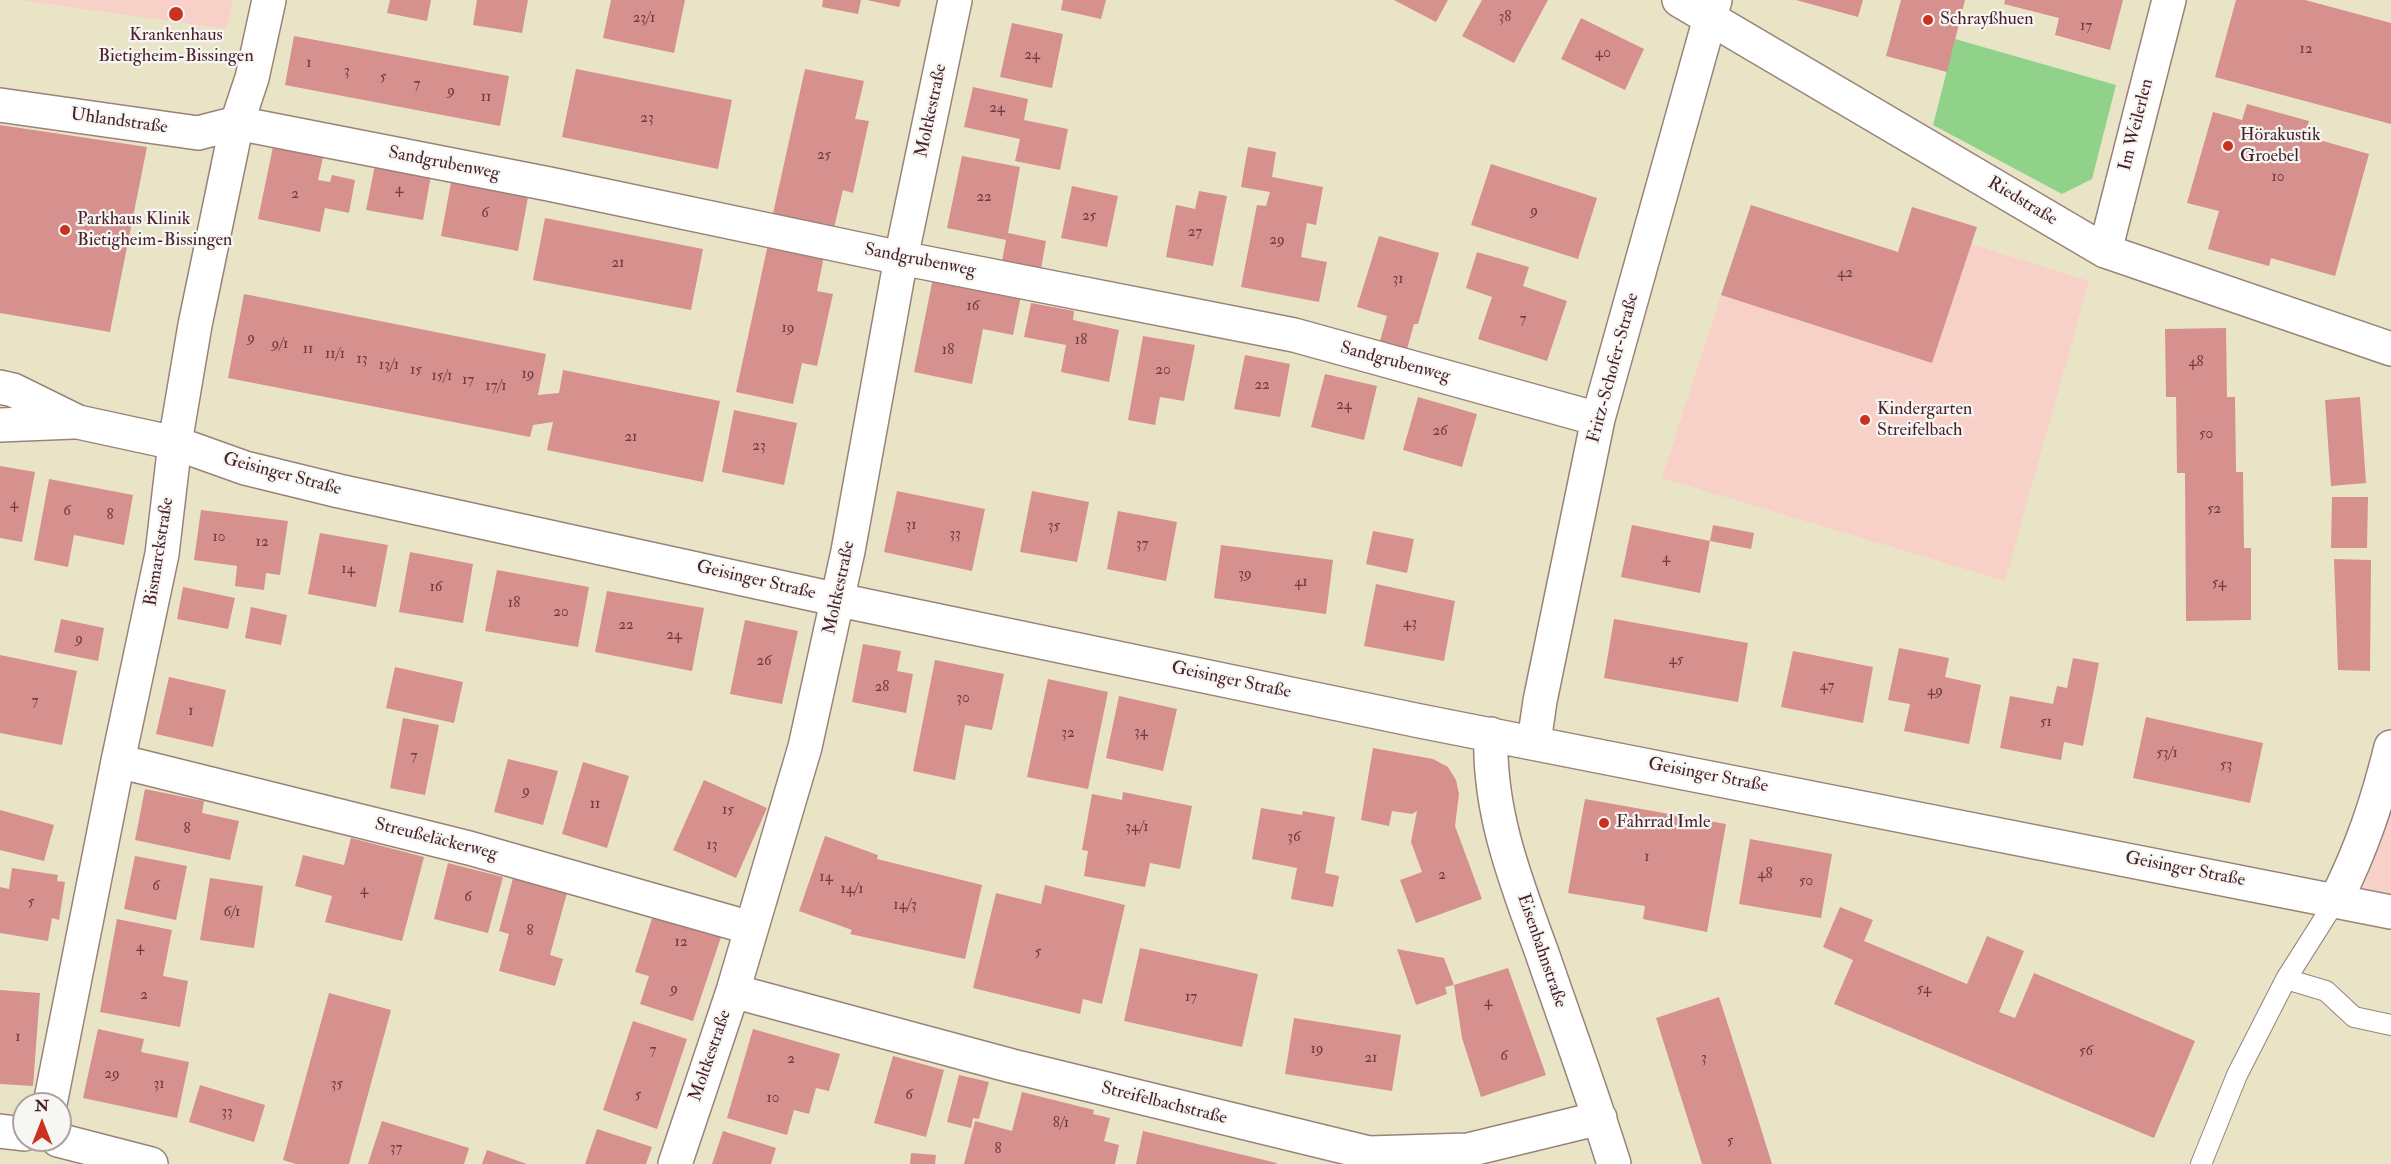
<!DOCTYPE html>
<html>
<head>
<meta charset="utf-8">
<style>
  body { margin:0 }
  #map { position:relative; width:2391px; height:1164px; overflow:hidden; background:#eae4c7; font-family:"IM FELL Double Pica",serif }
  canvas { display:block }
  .north { position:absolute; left:12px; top:1092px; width:60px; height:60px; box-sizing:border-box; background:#f6f6f2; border:2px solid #b1a0a2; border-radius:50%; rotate:0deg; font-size:16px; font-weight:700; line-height:24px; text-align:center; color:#4a1f2b }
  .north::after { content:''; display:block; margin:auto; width:21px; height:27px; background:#c8321e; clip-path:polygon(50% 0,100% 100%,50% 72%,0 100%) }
</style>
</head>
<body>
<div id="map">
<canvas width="2391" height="1164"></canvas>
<div class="north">N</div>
</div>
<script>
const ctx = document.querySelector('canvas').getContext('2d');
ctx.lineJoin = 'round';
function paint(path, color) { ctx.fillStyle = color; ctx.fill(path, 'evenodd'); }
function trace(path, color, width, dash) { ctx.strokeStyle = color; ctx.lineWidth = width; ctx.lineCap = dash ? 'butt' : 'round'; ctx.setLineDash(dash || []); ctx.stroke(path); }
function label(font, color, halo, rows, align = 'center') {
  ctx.font = font + ' "IM FELL Double Pica",serif'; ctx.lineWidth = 4.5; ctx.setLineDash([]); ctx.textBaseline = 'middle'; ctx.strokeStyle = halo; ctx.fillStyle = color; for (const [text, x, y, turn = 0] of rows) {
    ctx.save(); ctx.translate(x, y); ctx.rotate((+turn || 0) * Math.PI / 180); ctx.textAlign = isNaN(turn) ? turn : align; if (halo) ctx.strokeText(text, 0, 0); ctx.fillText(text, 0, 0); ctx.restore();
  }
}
paint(new Path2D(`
  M20 0H233L226 29Z
  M1971 244 2089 281 2005 581 1662 478 1721 295 1932 363Z
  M2391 812V927L2352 920Z`), '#f7d1c7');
paint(new Path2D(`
  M1955 39 2116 85 2092 179 2062 194 1933 125Z`), '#90d28a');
paint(new Path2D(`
  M390 0H431L427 21 387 13Z
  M477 0H528L522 33 473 25Z
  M611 0H685L674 53 603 38Z
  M823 0H861L858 14 822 7Z
  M867 0H901L899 7Z
  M1063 0H1106L1101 19 1061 10Z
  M1394 0H1448L1436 22Z
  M1482 0H1548L1514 63 1462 36Z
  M1796 0H1863L1858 17Z
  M1901 0H1965L1947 72 1886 56Z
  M2005 0H2123L2110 50 2055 35 2059 18 2004 4Z
  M2236 0H2305L2391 23V124L2215 77Z
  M1581 18 1644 49 1625 90 1561 59Z
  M1012 23 1063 34 1052 88 1000 77Z
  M294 36 509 76 500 126 285 85Z
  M576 69 732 100 718 169 562 137Z
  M805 69 864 81 855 119 869 121 853 193 843 190 833 232 772 218Z
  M973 87 1028 99 1024 120 1068 129 1060 170 1015 161 1020 139 964 127Z
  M2247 104 2309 121 2305 136 2369 154 2335 276 2271 258 2269 266 2208 249 2219 211 2187 203 2213 112 2242 120Z
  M0 125 147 147 110 332 0 313Z
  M274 142 324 152 318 180 330 182 332 175 355 180 349 213 325 208 320 232 258 219Z
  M1248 147 1276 152 1272 177 1323 187 1316 225 1307 223 1301 257 1327 262 1319 302 1241 287 1257 205 1266 206 1270 192 1241 187Z
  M962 156 1020 167 1008 233 1046 241 1041 269 1002 261 1006 240 947 228Z
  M376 160 432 170 423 220 366 210Z
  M1491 164 1597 198 1578 259 1471 225Z
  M452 177 529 192 518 251 441 236Z
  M1072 186 1118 196 1107 247 1061 238Z
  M1199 191 1227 196 1213 266 1166 257 1176 205 1195 209Z
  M1751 205 1898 252 1912 207 1977 227 1932 363 1721 295Z
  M545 218 703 249 691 310 533 280Z
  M1379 236 1439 253 1418 324H1414L1407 349 1380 341 1387 316 1357 307Z
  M768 244 824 256 817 291 833 294 817 366 802 363 793 404 736 392Z
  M1477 252 1529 267 1523 286 1567 301 1547 361 1478 339 1492 297 1466 288Z
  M933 278 1021 296 1013 335 983 329 972 384 914 372Z
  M244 294 546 354 538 395 559 393 563 370 720 401 703 482 547 450 553 422 533 425 530 437 228 378Z
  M1031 303 1074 311 1073 320 1119 330 1109 382 1061 372 1066 345 1024 337Z
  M2226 328 2227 397H2235L2236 472H2243L2244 548H2251V620L2186 621 2185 473H2177L2176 397H2166L2165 329Z
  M1143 336 1195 345 1184 401 1160 397 1155 425 1128 420Z
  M1245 355 1290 364 1280 417 1234 409Z
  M1325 374 1377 386 1364 440 1311 427Z
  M1418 397 1477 414 1462 467 1403 450Z
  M2360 397 2366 483 2331 486 2325 400Z
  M734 410 797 423 784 485 722 472Z
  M0 466 35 472 22 542 0 538Z
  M49 479 133 495 124 545 74 535 68 567 34 560Z
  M897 491 985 509 972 571 884 552Z
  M1032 491 1089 502 1077 562 1020 552Z
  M2332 497H2368L2367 548H2331Z
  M201 510 288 521 280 575 266 573 264 590 235 586 237 566 194 560Z
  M1118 511 1177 522 1166 581 1107 569Z
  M1632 525 1710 541 1700 593 1621 577Z
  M1713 525 1754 533 1751 549 1710 541Z
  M1373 531 1414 539 1407 573 1366 564Z
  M320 533 388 545 376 607 308 594Z
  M1221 545 1333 560 1326 614 1214 598Z
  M410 552 473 564 463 623 399 612Z
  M2334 559 2371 560 2370 671 2338 670Z
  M497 570 589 587 578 647 485 631Z
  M1376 584 1455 601 1444 661 1364 646Z
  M183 587 235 598 228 629 177 619Z
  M607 591 704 608 692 671 595 652Z
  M251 607 287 615 281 645 245 638Z
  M61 619 104 628 98 661 54 652Z
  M1614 619 1748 643 1738 702 1604 678Z
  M745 620 798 631 782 704 730 694Z
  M863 644 901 651 897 671 913 674 906 713 852 702Z
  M1899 648 1949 658 1945 677 1981 685 1969 744 1904 731 1910 704 1888 700Z
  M1793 651 1873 667 1863 723 1781 707Z
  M0 655 77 671 62 745 0 733Z
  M2073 658 2099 663 2083 746 2064 742 2061 760 2000 748 2010 696 2053 704 2057 686 2067 688Z
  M935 660 1004 674 992 730 965 725 955 780 913 771Z
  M395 667 463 682 454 723 386 708Z
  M169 677 226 690 213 747 156 734Z
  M1048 679 1108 692 1088 789 1027 777Z
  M1119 696 1177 709 1163 771 1106 758Z
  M2146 717 2263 743 2250 803 2133 778Z
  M403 718 439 725 425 795 390 788Z
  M1373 748 1433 759 1448 767 1456 780 1459 794 1455 826 1482 899 1416 923 1400 880 1422 872 1411 842 1417 811 1412 814 1392 811 1389 826 1361 820Z
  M508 759 558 771 543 825 494 812Z
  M583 762 629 776 607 848 562 834Z
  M704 780 767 808 736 878 673 850Z
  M145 789 204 801 202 813 239 821 230 860 135 840Z
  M1123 792 1192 806 1180 869 1150 863 1145 887 1084 876 1088 851 1082 850 1092 794 1122 800Z
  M1585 799 1726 824 1707 932 1643 919 1645 906 1568 893Z
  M1261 808 1302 815 1303 811 1335 817 1325 873 1339 876 1333 907 1291 899 1297 868 1252 859Z
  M0 810 54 825 44 861 0 850Z
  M825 836 878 855 877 859 982 885 965 959 850 934 852 930 799 911Z
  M351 838 424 857 402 941 325 922 332 896 295 886 303 855 344 865Z
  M1750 839 1832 854 1821 918 1739 904Z
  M135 856 187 866 176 920 124 909Z
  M448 863 503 877 488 933 434 919Z
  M12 868 58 875 57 881 65 882 59 920 52 918 48 941 0 933V887L9 889Z
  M210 878 263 886 254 948 200 940Z
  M513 878 567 893 550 955 563 959 555 986 499 971 509 934 499 931Z
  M1045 885 1125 905 1102 1004 1083 999 1080 1014 973 988 996 893 1041 904Z
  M1840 907 1873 920 1864 941 1967 984 1987 936 2024 951 1999 1012 2015 1018 2034 973 2195 1041 2154 1138 1834 1004 1853 960 1823 947Z
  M654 912 722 934 693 1021 640 1004 649 976 635 972Z
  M117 919 172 930 163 976 188 981 180 1027 100 1012Z
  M1140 948 1258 974 1242 1047 1124 1021Z
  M1397 949 1444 958 1454 985 1445 987 1447 994 1416 1005Z
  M1508 968 1546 1075 1481 1097 1462 1038 1454 985Z
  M0 990 40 993 33 1086 0 1084Z
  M329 993 391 1010 349 1164H296L283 1160Z
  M1719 997 1752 1100 1772 1164H1702L1656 1018Z
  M1294 1018 1401 1035 1392 1091 1285 1074Z
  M633 1021 687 1039 657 1129 603 1110Z
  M98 1029 144 1039 141 1052 189 1062 177 1118 83 1098Z
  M753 1029 840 1054 829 1091 816 1088 809 1114 794 1110 787 1135 727 1118Z
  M893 1056 944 1070 926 1137 874 1123Z
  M959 1075 989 1082 979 1119 973 1118 971 1128 947 1122Z
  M200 1085 265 1105 254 1142 189 1122Z
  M1022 1092 1094 1110 1093 1114 1110 1118 1104 1141 1119 1145 1115 1164H964L975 1121 1012 1131Z
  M382 1121 469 1148 464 1164H368Z
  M597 1129 652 1147 646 1164H585Z
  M723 1131 776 1148 771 1164H712Z
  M1143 1131 1277 1163 1276 1164H1136Z
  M487 1150 527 1164H482Z
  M911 1153 936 1155 935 1164H910Z`), '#d6908d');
const lane = new Path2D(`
  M2286 979 2326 991 2354 1017 2391 1025
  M2201 1164 2237 1075 2286 979 2336 900`);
const street = new Path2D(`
  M1679 0 2105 251 2391 349
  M0 105 198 133 237 123 549 184 901 258 1294 335 1598 419
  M2105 251 2169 0
  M0 387 13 390 78 422 175 443 245 468 339 491 839 600 1420 721 2391 912
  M0 425 73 422
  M1491 734C1488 811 1516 882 1542 953 1566 1023 1592 1093 1614 1164
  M1534 742 1540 701 1598 419 1715 0
  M118 761 469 848 751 928
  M2336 900C2362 848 2377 803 2391 747
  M733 991 1012 1066 1369 1153 1468 1150 1600 1118
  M50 1104 118 761 162 554 175 443 195 325 237 123 252 78 269 0
  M0 1131 24 1134
  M58 1140 151 1164
  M675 1164 733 991 805 747 848 551 901 258 955 0`);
trace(lane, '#9a8279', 22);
trace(street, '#9a8279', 36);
trace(lane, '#fff', 20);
trace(street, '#fff', 33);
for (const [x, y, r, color] of [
  [176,14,8,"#c8321e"],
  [1928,20,6,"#c8321e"],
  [2228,146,6,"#c8321e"],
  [65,230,6,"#c8321e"],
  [1865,420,6,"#c8321e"],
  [1604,823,6,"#c8321e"]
]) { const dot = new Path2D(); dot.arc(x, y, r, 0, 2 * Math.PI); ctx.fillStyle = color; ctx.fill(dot); trace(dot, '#f6f6f2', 2); }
label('15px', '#6d3b44', null, [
  ["38",1505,18],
  ["23/1",644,19],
  ["17",2086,27],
  ["12",2306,50],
  ["40",1603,54],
  ["24",1032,56],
  ["1",309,64],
  ["3",347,72],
  ["5",383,78],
  ["7",417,85],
  ["9",451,92],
  ["11",486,98],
  ["24",997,109],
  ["23",647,119],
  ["25",824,156],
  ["10",2278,178],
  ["4",399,190],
  ["2",295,195],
  ["22",984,198],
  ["9",1534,212],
  ["6",485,214],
  ["25",1089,217],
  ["27",1195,233],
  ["29",1277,241],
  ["21",618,264],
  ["42",1845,274],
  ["31",1398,280],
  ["16",973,307],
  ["7",1523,320],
  ["19",788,329],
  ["9",251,339],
  ["18",1081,341],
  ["9/1",280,345],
  ["11",308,350],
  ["18",948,351],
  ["11/1",335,355],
  ["13",362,360],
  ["48",2196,363],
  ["13/1",389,366],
  ["15",416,371],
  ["20",1163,371],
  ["19",528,375],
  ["15/1",442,377],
  ["17",468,381],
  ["22",1262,386],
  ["17/1",496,387],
  ["24",1344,406],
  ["26",1440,432],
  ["50",2206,435],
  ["21",631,438],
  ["23",759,447],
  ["4",14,505],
  ["52",2214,510],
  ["6",67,512],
  ["8",110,516],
  ["31",911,526],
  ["35",1054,527],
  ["33",955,535],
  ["10",219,538],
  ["12",262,543],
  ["37",1142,545],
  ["4",1666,559],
  ["14",348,570],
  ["39",1245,575],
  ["41",1301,583],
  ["54",2219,584],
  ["16",436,588],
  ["18",514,604],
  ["20",561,613],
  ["43",1410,624],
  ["22",626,626],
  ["24",674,636],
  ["9",79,640],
  ["45",1676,661],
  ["26",764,662],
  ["47",1827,687],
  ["28",882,688],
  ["49",1935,692],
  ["30",963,699],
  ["7",35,702],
  ["1",191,712],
  ["51",2046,723],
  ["34",1141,733],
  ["32",1068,734],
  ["53/1",2167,754],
  ["7",414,757],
  ["53",2226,766],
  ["9",526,792],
  ["11",595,805],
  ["15",728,811],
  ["34/1",1137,828],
  ["8",187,830],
  ["36",1294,838],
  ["13",712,846],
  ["1",1647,858],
  ["48",1765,875],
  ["2",1442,876],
  ["14",826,878],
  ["50",1806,882],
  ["6",156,887],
  ["14/1",852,890],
  ["4",364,891],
  ["6",468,898],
  ["5",31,903],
  ["14/3",905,906],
  ["6/1",232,913],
  ["8",530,932],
  ["12",681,943],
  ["4",140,948],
  ["5",1038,953],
  ["9",674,990],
  ["54",1924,990],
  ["2",144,996],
  ["17",1191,998],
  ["4",1488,1003],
  ["1",18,1038],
  ["19",1317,1050],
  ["7",653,1051],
  ["56",2086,1052],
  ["6",1504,1057],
  ["21",1371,1059],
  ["3",1704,1059],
  ["2",791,1060],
  ["29",112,1075],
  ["31",159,1085],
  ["35",337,1085],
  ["5",638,1096],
  ["6",909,1096],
  ["10",773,1099],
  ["33",227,1113],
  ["8/1",1061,1124],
  ["5",1730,1142],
  ["37",396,1149],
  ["8",998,1150]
]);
label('18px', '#4a1f2b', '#f6f6f2', [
  ["Schrayßhuen",1940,20],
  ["Krankenhaus",176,36,"center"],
  ["Bietigheim-Bissingen",176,57,"center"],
  ["Hörakustik",2240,136],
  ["Groebel",2240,157],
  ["Parkhaus Klinik",77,220],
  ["Bietigheim-Bissingen",77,241],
  ["Kindergarten",1877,410],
  ["Streifelbach",1877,431],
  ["Fahrrad Imle",1616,823]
], 'left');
label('18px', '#4a1f2b', '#f6f6f2', [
  ["Moltkestraße",932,111,-78],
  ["Uhlandstraße",119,122,8],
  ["Im Weilerlen",2137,125,-76],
  ["Sandgrubenweg",444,164,11],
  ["Riedstraße",2022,202,31],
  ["Sandgrubenweg",920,261,11],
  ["Sandgrubenweg",1395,363,15],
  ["Fritz-Schofer-Straße",1614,368,-75],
  ["Geisinger Straße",282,475,15],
  ["Bismarckstraße",160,552,-81],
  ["Geisinger Straße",756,581,13],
  ["Moltkestraße",840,588,-78],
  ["Geisinger Straße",1231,681,12],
  ["Geisinger Straße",1708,776,11],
  ["Streußeläckerweg",436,840,14],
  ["Geisinger Straße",2185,870,11],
  ["Eisenbahnstraße",1541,951,71],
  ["Moltkestraße",711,1056,-71],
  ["Streifelbachstraße",1164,1104,14]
]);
</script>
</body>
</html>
